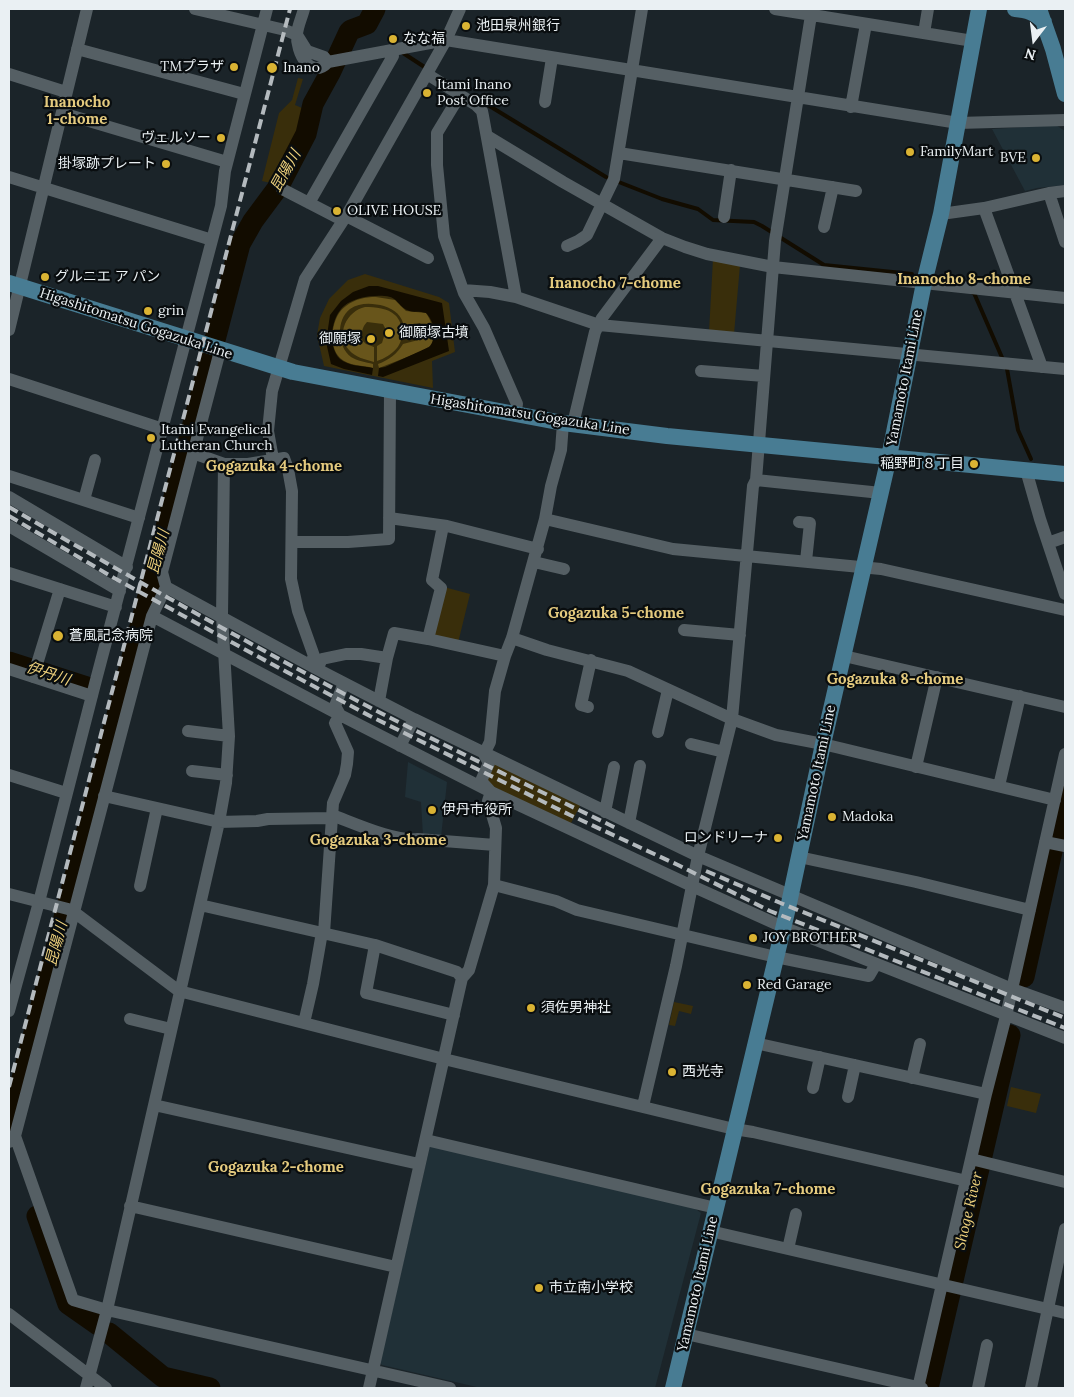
<!DOCTYPE html>
<html>
<head>
<meta charset="utf-8">
<style>
  body { margin:0 }
  #map { position:relative; width:1074px; height:1397px; overflow:hidden; background:#1b2429; font-family:Lora,serif }
  canvas { display:block }
  .frame { position:absolute; inset:0; border:10px solid #eaf0f3; pointer-events:none }
  .north { position:absolute; left:1009px; top:15px; width:50px; height:50px; -webkit-text-stroke:4px #090d0f; paint-order:stroke; rotate:195deg; font-size:14px; font-weight:700; line-height:20px; text-align:center; color:#eaf0f3 }
  .north::after { content:''; display:block; margin:auto; width:18px; height:22px; background:#eaf0f3; clip-path:polygon(50% 0,100% 100%,50% 72%,0 100%) }
</style>
</head>
<body>
<div id="map">
<canvas width="1074" height="1397"></canvas>
<div class="frame"></div>
<div class="north">N</div>
</div>
<script>
const ctx = document.querySelector('canvas').getContext('2d');
ctx.lineJoin = 'round';
function paint(path, color) { ctx.fillStyle = color; ctx.fill(path, 'evenodd'); }
function trace(path, color, width, dash) { ctx.strokeStyle = color; ctx.lineWidth = width; ctx.lineCap = dash ? 'butt' : 'round'; ctx.setLineDash(dash || []); ctx.stroke(path); }
function label(font, color, halo, rows, align = 'center') {
  ctx.font = font + ' Lora,"Noto Sans JP",serif'; ctx.lineWidth = 4.5; ctx.setLineDash([]); ctx.textBaseline = 'middle'; ctx.strokeStyle = halo; ctx.fillStyle = color; for (const [text, x, y, turn = 0] of rows) {
    ctx.save(); ctx.translate(x, y); ctx.rotate((+turn || 0) * Math.PI / 180); ctx.textAlign = isNaN(turn) ? turn : align; if (halo) ctx.strokeText(text, 0, 0); ctx.fillText(text, 0, 0); ctx.restore();
  }
}
paint(new Path2D(`
  M1056 125 1065 131V185L1037 188 1025 191 992 129Z
  M408 762 447 782 441 837 423 836 421 802 405 797Z
  M430 1146 689 1204 701 1213 655 1388H481L382 1365 380 1363Z`), '#203037');
paint(new Path2D(`
  M298 78 303 79 295 105 309 111 304 132 298 144 293 141 271 183 262 181 279 113 292 100Z
  M713 259 740 265 734 334 709 332Z
  M365 274 439 297 449 303 455 352 432 361 433 388 324 366 317 335 320 318 329 299 348 280Z
  M444 587 470 594 458 643 433 638Z
  M491 761 581 804 569 827 483 781Z
  M674 1002 693 1006 691 1014 679 1011 675 1026 669 1025Z
  M1011 1087 1041 1094 1036 1113 1007 1106Z`), '#392e0b');
paint(new Path2D(`
  M376 297 395 300 406 311 426 313C433 323 434 333 432 345L420 352 379 368 378 364C389 360 397 354 403 344L422 339 420 323 404 327C402 315 395 310 384 306 373 303 360 302 350 309 336 320 337 346 351 357 357 361 366 362 373 364V368C363 365 348 366 340 358 327 345 332 315 346 306 355 299 365 297 376 297Z
  M365 307C375 307 388 308 395 315 404 323 404 340 397 348 392 354 384 359 377 361V346L382 343 386 330 383 324 367 322C362 327 362 332 361 339L366 344 374 347V362C365 359 356 358 349 350 335 334 347 311 365 307Z`), '#68551b');
paint(new Path2D(`
  M369 286H378L442 303 449 351 383 377 378 376 379 368 385 367 429 347C438 338 434 321 426 313 420 311 413 313 407 310 398 306 398 297 385 296 372 295 355 297 344 306 331 317 327 346 340 359 348 366 363 366 373 368L372 375 344 369 331 364 326 342 330 315 341 301 353 292Z`), '#120c00');
trace(new Path2D(`
  M403 53 426 68
  M478 99 606 177 662 199 698 209 713 220 754 222 762 226 824 265 912 274
  M973 293H974L1007 369 1018 430 1031 459`), '#120c00', 4);
trace(new Path2D(`
  M9 662 87 687
  M1024 977 1065 793
  M9 1128 240 244 253 221 279 186 306 134 313 104 330 73 349 32 351 30 367 24 375 9
  M37 1216 68 1304 98 1325
  M109 1333 163 1377 210 1388
  M928 1388 1010 1035`), '#120c00', 21);
trace(new Path2D(`
  M195 9 285 30 297 35 307 51 324 57 328 62
  M304 9C302 17 297 27 297 35 296 51 310 81 328 62L446 40 958 123 1065 120
  M775 9 973 41
  M924 33 928 9
  M77 49 244 94
  M9 74 66 92
  M427 74 476 105 482 111 483 116 516 297
  M460 95 437 133V165L444 236 464 293 484 328 517 404 515 414
  M545 102 552 58
  M851 107 866 24
  M62 113 227 162
  M487 136 563 182 662 238 685 247 707 254 773 267 1065 298
  M619 153 856 191
  M9 177 212 240
  M282 189 342 220
  M1049 193 1065 242
  M309 203 393 56 392 51
  M941 214 984 208
  M346 216 428 258
  M724 217 731 170
  M824 227 833 187
  M567 246 578 241 587 235 614 179 642 9
  M463 290 490 292 516 297 599 325 1065 369
  M9 330 87 9
  M1042 367 984 208 1049 193 1065 191
  M701 371 764 376
  M9 379 163 429
  M573 424 595 332 602 318 662 238
  M193 453 224 464H248L284 458 288 469 292 491 291 579 298 611 314 656 310 665
  M273 459 268 431 272 391 305 279 348 213 446 40 460 9
  M1026 470 1040 519 1065 594
  M9 476 139 518
  M756 480 881 493
  M9 497 127 567
  M84 500 95 460
  M389 518 447 526 538 549
  M545 519 673 549 881 569 1065 610
  M799 522 810 523 806 561
  M9 526 120 591
  M292 542H348L389 539 390 391
  M1048 543 1065 537
  M534 562 564 569
  M9 573 116 607
  M166 587 317 669 414 719 698 856 1012 989 1065 1008
  M152 616 340 715 491 792 692 886 783 927 1065 1038
  M684 630 740 635
  M512 638 547 650 628 671 732 719 776 735 823 744 1055 800
  M428 639 441 588 432 580 443 526
  M844 656 1065 707
  M9 669 92 696
  M317 669 322 659 346 654H361L387 658
  M33 677 60 589
  M379 701 387 658 394 633 428 639 505 656
  M588 707 581 705 591 660
  M188 731 229 736
  M658 732 668 690
  M691 744 724 752
  M400 746 414 719
  M916 767 937 677
  M192 771 227 775
  M9 775 66 793
  M999 786 1020 696
  M104 796 219 822 257 821 268 819 331 818
  M605 812 614 767
  M332 815C354 823 395 842 418 839L495 845
  M629 823 640 766
  M1045 842 1065 846
  M799 857 916 882 1030 910
  M494 885 556 901 577 910 776 957 869 976 876 964
  M140 886 157 808
  M9 894 68 909 74 912 179 991 444 1059 734 1129 753 1132 967 1181
  M200 905 375 945 457 972 462 978
  M375 945 366 993 454 1015
  M9 1011 39 902 96 680 221 206 225 171 267 9
  M130 1019 171 1029
  M304 1023 313 984 321 938 324 933 333 803 345 775 347 764 348 752 335 723 340 715 335 706 344 683
  M755 1043 986 1094
  M912 1078 920 1044
  M813 1088 820 1057
  M848 1097 855 1065
  M154 1105 419 1164
  M643 1106 676 966 698 856 732 719 753 486 756 480 775 241 812 9
  M15 1136 73 1300 107 1310 450 1388
  M426 1140 716 1208
  M9 1142 15 1136 152 616 166 587 162 572 220 351
  M971 1159 1065 1182
  M130 1206 396 1267
  M710 1231 1065 1313
  M788 1249 796 1214
  M9 1314 106 1388
  M686 1334 922 1388
  M86 1388 107 1310 219 822 226 783 229 736 222 616 224 464
  M369 1388 462 978 469 970 494 885 496 828 488 801 491 792 481 781 489 763 484 754 490 742 495 691 505 656 512 638 545 519 551 486 561 450 563 423
  M918 1388 986 1094 1006 1016 1065 754
  M978 1388 987 1345
  M1031 1388 1065 1229`), '#555f64', 12);
trace(new Path2D(`
  M1015 9C1028 10 1035 13 1044 22
  M1039 9 1053 49 1065 94
  M9 283 293 372 563 423 667 436 1065 474
  M673 1388 788 908 823 744 889 457 924 283 941 214 979 9`), '#487c93', 16);
trace(new Path2D(`
  M9 507C128 576 249 644 371 708 453 750 536 789 618 829
  M9 516 114 578 268 662 370 716 570 815 678 865 770 911 1065 1028
  M706 871 783 904 1065 1018
  M9 1087 290 9`), '#b4babe', 4, [10, 5]);
for (const [x, y, r, color] of [
  [466,26,5,"#dab333"],
  [393,39,5,"#dab333"],
  [234,67,5,"#dab333"],
  [272,68,6,"#dab333"],
  [427,93,5,"#dab333"],
  [221,138,5,"#dab333"],
  [910,152,5,"#dab333"],
  [1036,158,5,"#dab333"],
  [166,164,5,"#dab333"],
  [337,211,5,"#dab333"],
  [45,277,5,"#dab333"],
  [148,311,5,"#dab333"],
  [389,333,5,"#dab333"],
  [371,339,5,"#dab333"],
  [151,438,5,"#dab333"],
  [974,464,5,"#dab333"],
  [58,636,6,"#dab333"],
  [432,810,5,"#dab333"],
  [832,817,5,"#dab333"],
  [778,838,5,"#dab333"],
  [753,938,5,"#dab333"],
  [747,985,5,"#dab333"],
  [531,1008,5,"#dab333"],
  [672,1072,5,"#dab333"],
  [539,1288,5,"#dab333"]
]) { const dot = new Path2D(); dot.arc(x, y, r, 0, 2 * Math.PI); ctx.fillStyle = color; ctx.fill(dot); trace(dot, '#090d0f', 2); }
label('14px', '#eaf0f3', '#090d0f', [
  ["池田泉州銀行",476,26],
  ["なな福",403,39],
  ["TMプラザ",224,67,"right"],
  ["Inano",283,68],
  ["Itami Inano",437,85],
  ["Post Office",437,101],
  ["ヴェルソー",211,138,"right"],
  ["FamilyMart",920,152],
  ["BVE",1026,158,"right"],
  ["掛塚跡プレート",156,164,"right"],
  ["OLIVE HOUSE",347,211],
  ["グルニエ ア パン",55,277],
  ["grin",158,311],
  ["御願塚古墳",399,333],
  ["御願塚",361,339,"right"],
  ["Itami Evangelical",161,430],
  ["Lutheran Church",161,446],
  ["稲野町８丁目",964,464,"right"],
  ["蒼風記念病院",69,636],
  ["伊丹市役所",442,810],
  ["Madoka",842,817],
  ["ロンドリーナ",768,838,"right"],
  ["JOY BROTHER",763,938],
  ["Red Garage",757,985],
  ["須佐男神社",541,1008],
  ["西光寺",682,1072],
  ["市立南小学校",549,1288]
], 'left');
label('14px', '#eaf0f3', '#090d0f', [
  ["Higashitomatsu Gogazuka Line",136,324,18],
  ["Yamamoto Itami Line",905,378,-79],
  ["Higashitomatsu Gogazuka Line",530,415,9],
  ["Yamamoto Itami Line",817,773,-78],
  ["Yamamoto Itami Line",698,1284,-77]
]);
label('bold 15px', '#e4ca7e', '#090d0f', [
  ["Inanocho",77,103],
  ["1-chome",77,120],
  ["Inanocho 8-chome",964,280],
  ["Inanocho 7-chome",615,284],
  ["Gogazuka 4-chome",274,467],
  ["Gogazuka 5-chome",616,614],
  ["Gogazuka 8-chome",895,680],
  ["Gogazuka 3-chome",378,841],
  ["Gogazuka 2-chome",276,1168],
  ["Gogazuka 7-chome",768,1190]
]);
label('italic 15px', '#eed17c', '#090d0f', [
  ["昆陽川",286,171,-61],
  ["昆陽川",159,552,-75],
  ["伊丹川",48,674,18],
  ["昆陽川",57,944,-75],
  ["Shoge River",969,1211,-77]
]);
</script>
</body>
</html>
